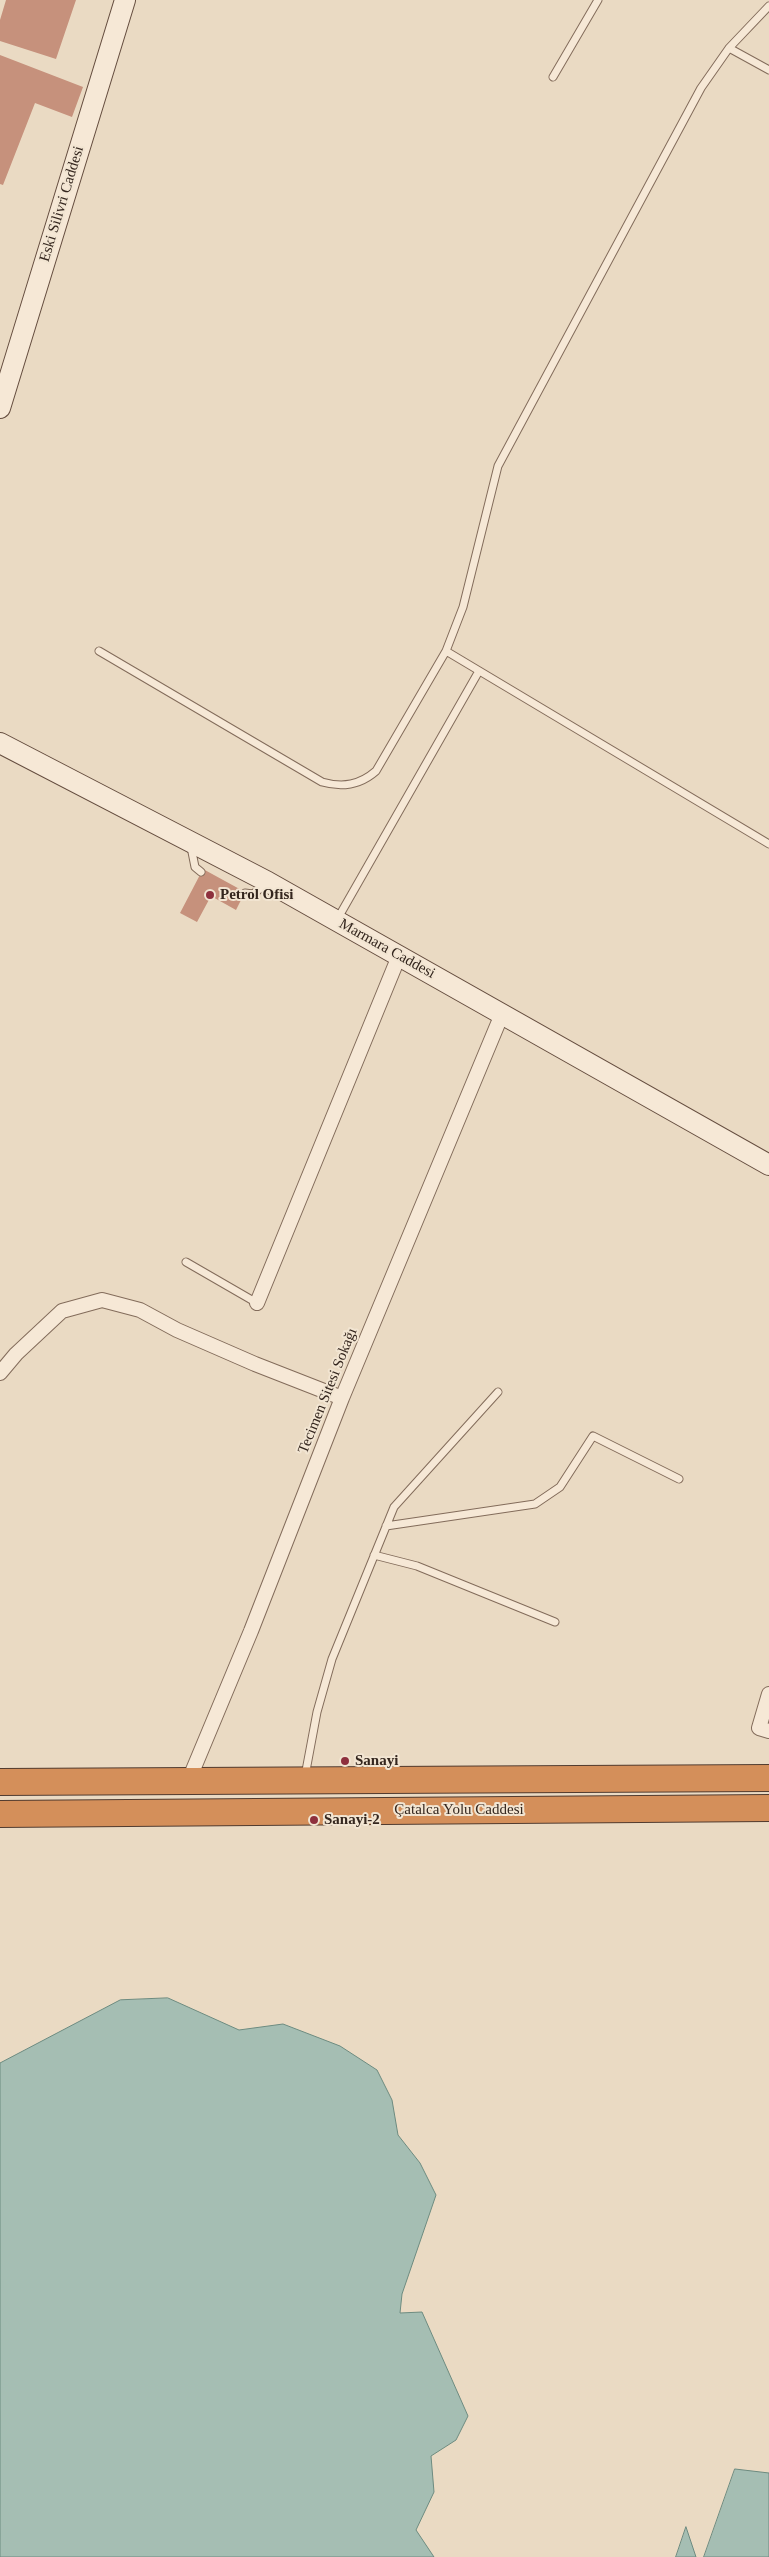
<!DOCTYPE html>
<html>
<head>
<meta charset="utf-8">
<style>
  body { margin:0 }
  canvas { display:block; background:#eadac3 }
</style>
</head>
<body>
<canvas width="769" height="2557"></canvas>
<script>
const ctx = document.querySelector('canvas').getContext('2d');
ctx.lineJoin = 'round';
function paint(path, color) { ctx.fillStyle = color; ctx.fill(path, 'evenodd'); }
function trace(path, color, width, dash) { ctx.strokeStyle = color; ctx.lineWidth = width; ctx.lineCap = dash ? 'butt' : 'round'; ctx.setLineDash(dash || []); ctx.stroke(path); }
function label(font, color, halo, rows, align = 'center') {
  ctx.font = font + ' Georgia,serif'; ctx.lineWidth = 4; ctx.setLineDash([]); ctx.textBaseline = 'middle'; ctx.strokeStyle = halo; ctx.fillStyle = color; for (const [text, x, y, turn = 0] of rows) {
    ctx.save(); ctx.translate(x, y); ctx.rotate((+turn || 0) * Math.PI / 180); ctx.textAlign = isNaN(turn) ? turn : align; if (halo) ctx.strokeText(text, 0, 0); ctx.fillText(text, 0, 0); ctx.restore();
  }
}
const water = new Path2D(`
  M168 1998 239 2030 283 2024 340 2046 377 2070 392 2100 398 2135 420 2163 436 2195 402 2294 400 2313 422 2312 468 2416 456 2440 431 2456 434 2492 416 2530 434 2557H0V2063L120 2000Z
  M735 2469 769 2473V2557H704Z
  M686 2527 696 2557H676Z`);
paint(water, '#a5beb3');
trace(water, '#6d8b80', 1);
paint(new Path2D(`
  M6 0H76L56 59 0 41V20Z
  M0 55 83 87 72 117 35 103 3 185 0 184Z
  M203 869 245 892 236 910 211 896 197 922 180 913Z`), '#c6917c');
const lane = new Path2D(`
  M729 48 769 70
  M553 77 598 0
  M99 651 322 782C343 788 360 785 376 771L446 651 463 607 498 466 701 88 729 48 769 6
  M446 651 769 844
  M191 847 195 867 201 872
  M245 893 253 894 268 883
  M338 918 479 671
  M186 1262 257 1303
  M386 1526 535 1504 560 1487 593 1436 679 1479
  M374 1555 417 1566 555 1622
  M305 1776 317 1712 332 1659 394 1507 498 1392`);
const street = new Path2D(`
  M257 1303 399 956
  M0 1373 16 1354 62 1311 102 1300 140 1310 177 1330 255 1364 342 1398
  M769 1694 759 1728 769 1731
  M188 1782 251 1631 342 1398 502 1014`);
const secondary = new Path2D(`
  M0 408 125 0
  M0 743 268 882 769 1165`);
const highway = new Path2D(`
  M0 1782 769 1778
  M0 1814 769 1808`);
trace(lane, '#836c5b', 9);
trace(street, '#836c5b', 16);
trace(secondary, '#654d3f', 22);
trace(highway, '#513b2f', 28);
trace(lane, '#f6e8d6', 7);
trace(street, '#f6e8d6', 14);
trace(secondary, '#f6e8d6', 20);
trace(highway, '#d48f5a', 26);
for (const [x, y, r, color] of [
  [210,895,5,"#8e303d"],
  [345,1761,5,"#8e303d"],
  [314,1820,5,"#8e303d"]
]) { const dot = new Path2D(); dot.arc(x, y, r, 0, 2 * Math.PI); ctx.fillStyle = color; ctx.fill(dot); trace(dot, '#f2e5d2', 2); }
label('15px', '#34261e', '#f2e5d2', [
  ["Eski Silivri Caddesi",62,204,-73],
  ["Marmara Caddesi",387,949,29],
  ["Tecimen Sitesi Sokağı",328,1391,-68],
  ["Çatalca Yolu Caddesi",459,1810]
]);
label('bold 15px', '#34261e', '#f2e5d2', [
  ["Petrol Ofisi",220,895],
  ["Sanayi",355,1761],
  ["Sanayi-2",324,1820]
], 'left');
</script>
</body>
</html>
